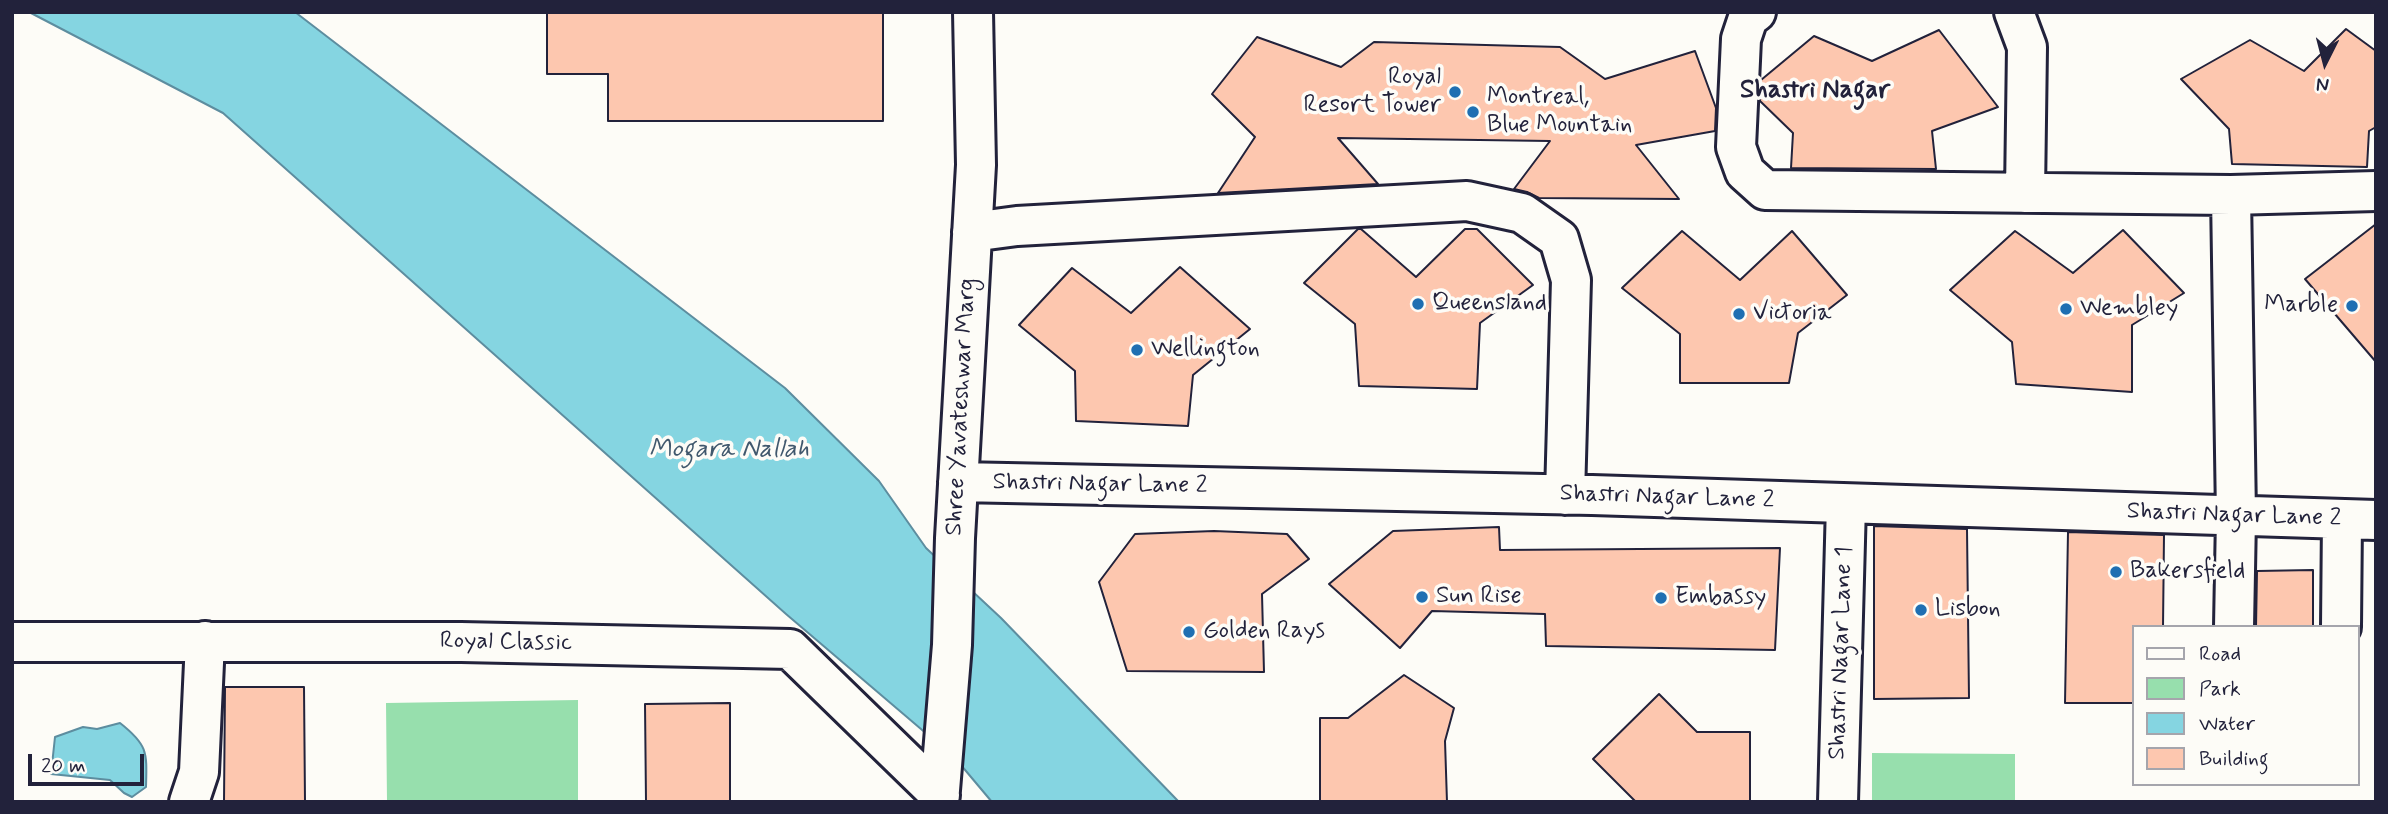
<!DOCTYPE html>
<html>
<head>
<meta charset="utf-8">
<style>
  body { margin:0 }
  #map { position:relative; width:2388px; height:814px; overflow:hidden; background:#fdfcf7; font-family:Mynerve,sans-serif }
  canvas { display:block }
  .frame { position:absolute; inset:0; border:14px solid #22223b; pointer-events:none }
  .legend { position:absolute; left:2132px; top:625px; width:228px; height:161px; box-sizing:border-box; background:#fdfcf7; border:2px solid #a5a5ac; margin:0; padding:9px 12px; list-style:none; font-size:21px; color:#22223b }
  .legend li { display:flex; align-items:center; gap:14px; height:35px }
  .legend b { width:35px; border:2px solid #a5a5ac }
  .north { position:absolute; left:2290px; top:28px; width:70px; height:70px; -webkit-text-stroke:5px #fdfcf7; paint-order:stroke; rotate:186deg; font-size:19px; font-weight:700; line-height:28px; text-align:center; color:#22223b }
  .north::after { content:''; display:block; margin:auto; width:24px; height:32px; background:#22223b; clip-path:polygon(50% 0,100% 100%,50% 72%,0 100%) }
  .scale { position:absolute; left:28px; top:754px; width:116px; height:32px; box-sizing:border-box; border:4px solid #22223b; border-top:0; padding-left:9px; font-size:21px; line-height:24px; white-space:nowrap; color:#22223b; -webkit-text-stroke:5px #fdfcf7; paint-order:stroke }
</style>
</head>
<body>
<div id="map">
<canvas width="2388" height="814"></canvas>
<div class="frame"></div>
<ul class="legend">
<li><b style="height:9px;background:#fdfcf7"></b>Road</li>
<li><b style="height:19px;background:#97dfad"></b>Park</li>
<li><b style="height:19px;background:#85d5e1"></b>Water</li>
<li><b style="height:19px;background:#fdc7af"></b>Building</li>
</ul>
<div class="north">N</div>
<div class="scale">20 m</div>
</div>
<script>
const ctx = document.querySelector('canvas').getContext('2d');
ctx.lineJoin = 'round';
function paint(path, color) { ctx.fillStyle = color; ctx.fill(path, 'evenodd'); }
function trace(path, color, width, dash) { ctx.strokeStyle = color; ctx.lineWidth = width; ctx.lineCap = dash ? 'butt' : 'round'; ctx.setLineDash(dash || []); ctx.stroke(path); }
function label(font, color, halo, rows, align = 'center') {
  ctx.font = font + ' Mynerve,sans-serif'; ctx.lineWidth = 7; ctx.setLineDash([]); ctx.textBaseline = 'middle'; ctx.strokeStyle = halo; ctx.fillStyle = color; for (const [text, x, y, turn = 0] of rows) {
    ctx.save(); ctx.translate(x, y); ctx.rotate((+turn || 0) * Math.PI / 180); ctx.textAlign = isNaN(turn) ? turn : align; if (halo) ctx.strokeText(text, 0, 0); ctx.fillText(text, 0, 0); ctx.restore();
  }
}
paint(new Path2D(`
  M578 700V802H387L386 703Z
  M1872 753 2015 754V802H1872Z`), '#97dfad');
const water = new Path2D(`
  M29 12H295L785 388 879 481 926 548 1001 618 1179 802H992L955 758 786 614 223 113Z
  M120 723C148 745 147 752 146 787L132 797 124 793 110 780 51 774 55 737 83 727 97 729Z`);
paint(water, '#85d5e1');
trace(water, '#5d8d9f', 2);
const building = new Path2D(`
  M547 12H883V121H608V74H547Z
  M2346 29 2376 51V127L2369 131 2367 167 2232 164 2229 129 2181 79 2250 40 2304 71Z
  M1939 30 1998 107 1932 131 1936 169 1791 168 1793 133 1760 101 1761 80 1814 36 1872 61Z
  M1257 37 1341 67 1374 42 1560 47 1605 79 1695 51 1716 108 1715 131 1636 145 1679 199 1539 198 1527 192 1514 189 1550 141 1338 138 1378 184 1218 193 1255 137 1212 94Z
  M2376 224V362L2305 279Z
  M1358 229H1361L1416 277 1465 229H1477L1533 285 1480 323 1477 389 1359 386 1355 324 1304 283Z
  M2123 230 2184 293 2132 325V392L2016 384 2012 342 1950 290 2015 231 2073 273Z
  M1682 231 1740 280 1792 231 1847 295 1798 333 1789 383H1680V334L1622 288Z
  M1180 267 1250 329 1193 375 1188 426 1076 421 1075 371 1019 325 1072 268 1131 313Z
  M1874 526 1967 529 1969 698 1874 699Z
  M1499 527 1500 550 1780 548 1775 650 1546 646 1545 614 1432 611 1400 648 1329 584 1393 531Z
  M1214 531 1287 534 1309 559 1262 594 1264 672 1127 671 1099 582 1135 534Z
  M2068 532 2164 535 2163 627H2134V703H2065Z
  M2313 570V627H2256L2257 571Z
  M1404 675 1454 708 1445 741 1447 802H1320V718H1348Z
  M225 687H304L305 802H224Z
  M1659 694 1697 732H1750V802H1636L1593 759Z
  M730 703V802H646L645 704Z`);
paint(building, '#fdc7af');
trace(building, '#22223b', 2);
const minor = new Path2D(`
  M1756 12 1748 18 1741 39 1736 147 1745 172 1765 190 2231 195 2376 191
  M2014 12 2027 47 2025 193
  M2231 195 2236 516 2234 627
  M972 232 1017 226 1467 201 1522 213 1559 239 1571 280 1565 495
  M958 482 1592 495 2376 520
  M2341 627 2342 519
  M12 642H461L790 649 940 795
  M189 802 199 772 205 641
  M939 802 952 645 955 538 976 165 973 12
  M1838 802 1846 504`);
trace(minor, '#22223b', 44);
trace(minor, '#fdfcf7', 38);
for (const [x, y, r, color] of [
  [1455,92,7,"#1f6fb2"],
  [1473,112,7,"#1f6fb2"],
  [1418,304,7,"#1f6fb2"],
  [2352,306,7,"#1f6fb2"],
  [2066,309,7,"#1f6fb2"],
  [1739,314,7,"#1f6fb2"],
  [1137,350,7,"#1f6fb2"],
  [2116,572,7,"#1f6fb2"],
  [1422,597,7,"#1f6fb2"],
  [1661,598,7,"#1f6fb2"],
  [1921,610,7,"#1f6fb2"],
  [1189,632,7,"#1f6fb2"]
]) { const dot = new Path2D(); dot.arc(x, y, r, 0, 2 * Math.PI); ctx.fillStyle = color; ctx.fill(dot); trace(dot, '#fdfcf7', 2.5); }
label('24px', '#22223b', '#fdfcf7', [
  ["Royal",1441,78,"right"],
  ["Resort Tower",1441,106,"right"],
  ["Montreal,",1487,98],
  ["Blue Mountain",1487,126],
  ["Queensland",1432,304],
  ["Marble",2338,306,"right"],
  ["Wembley",2080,309],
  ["Victoria",1753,314],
  ["Wellington",1151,350],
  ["Bakersfield",2130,572],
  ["Sun Rise",1436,597],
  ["Embassy",1675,598],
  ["Lisbon",1935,610],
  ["Golden Rays",1203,632]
], 'left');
label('24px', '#22223b', '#fdfcf7', [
  ["Shree Yavateshwar Marg",962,407,-87],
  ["Shastri Nagar Lane 2",1100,485,1],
  ["Shastri Nagar Lane 2",1667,498,2],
  ["Shastri Nagar Lane 2",2234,516,2],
  ["Royal Classic",506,643,1],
  ["Shastri Nagar Lane 1",1842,653,-88]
]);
label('bold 26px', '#22223b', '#fdfcf7', [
  ["Shastri Nagar",1815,92]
]);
label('italic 26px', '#40586d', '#fdfcf7', [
  ["Mogara Nallah",729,451]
]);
</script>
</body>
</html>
